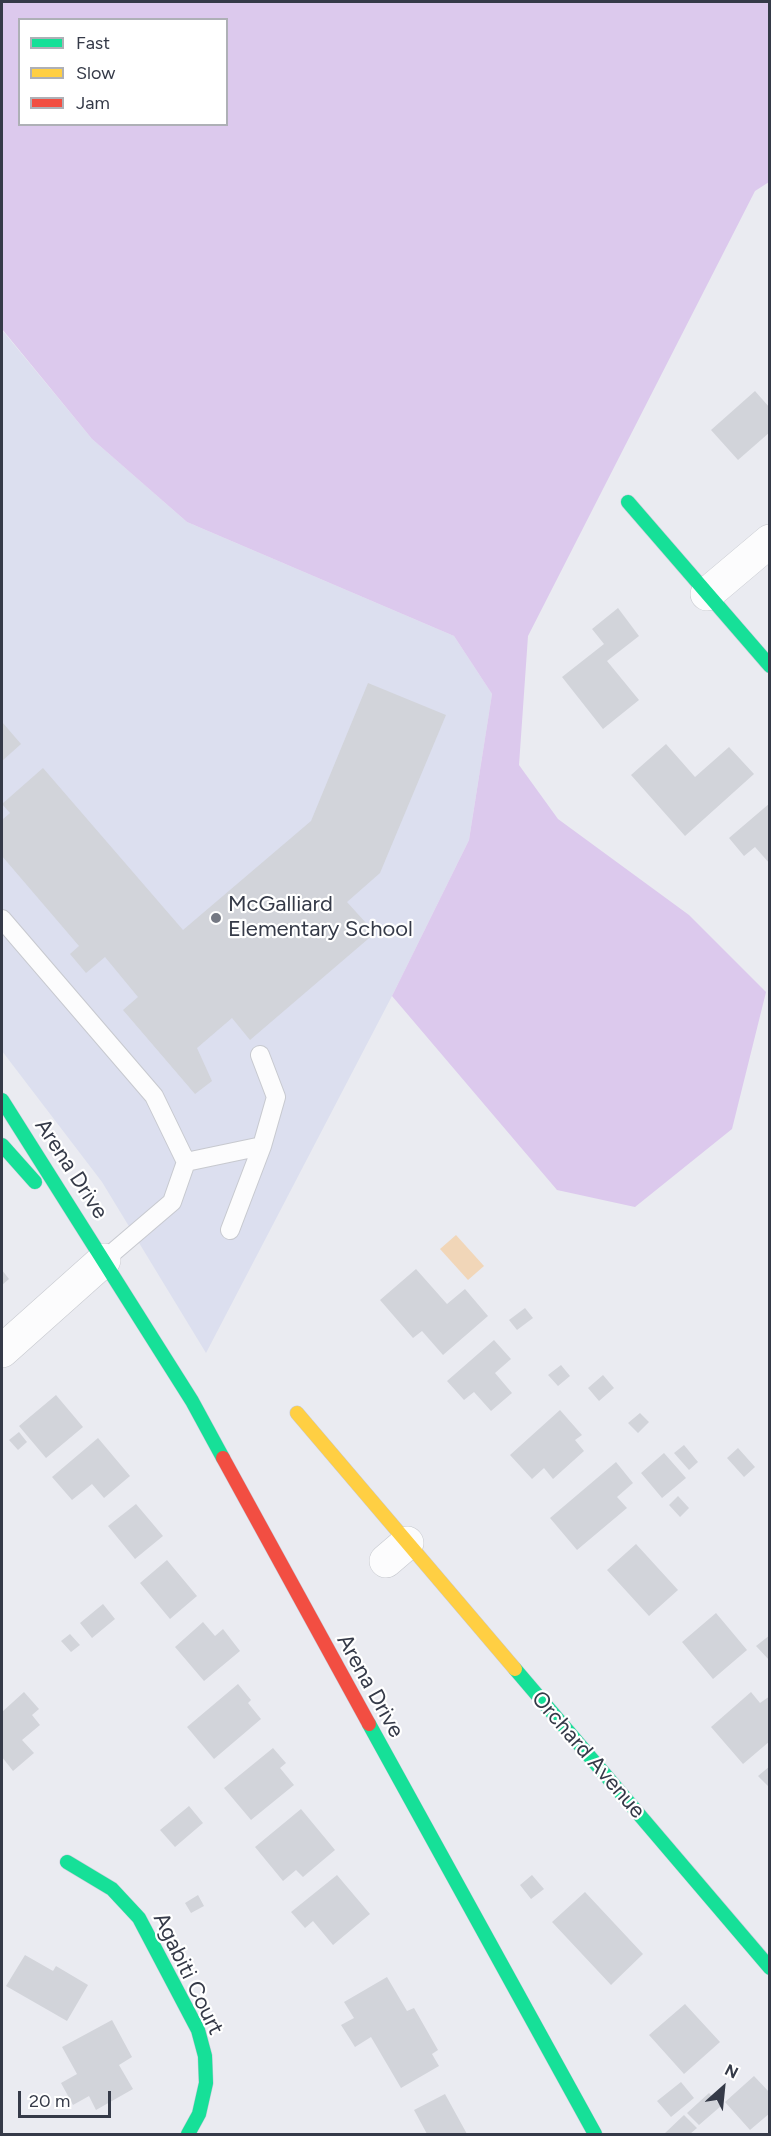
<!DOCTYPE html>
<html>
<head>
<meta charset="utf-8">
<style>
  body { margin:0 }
  #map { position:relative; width:771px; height:2136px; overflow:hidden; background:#eaebf1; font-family:Figtree,sans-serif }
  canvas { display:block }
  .frame { position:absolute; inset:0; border:3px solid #353a48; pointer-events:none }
  .legend { position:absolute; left:18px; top:18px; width:210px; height:108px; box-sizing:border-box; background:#fff; border:2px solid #aeb0b6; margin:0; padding:8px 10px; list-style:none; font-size:18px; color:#353a48 }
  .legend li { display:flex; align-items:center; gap:12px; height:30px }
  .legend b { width:30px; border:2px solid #aeb0b6 }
  .north { position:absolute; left:693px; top:2058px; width:60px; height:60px; -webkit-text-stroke:4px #fff; paint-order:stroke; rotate:27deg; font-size:16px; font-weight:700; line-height:24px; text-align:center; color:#353a48 }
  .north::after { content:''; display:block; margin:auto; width:21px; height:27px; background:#353a48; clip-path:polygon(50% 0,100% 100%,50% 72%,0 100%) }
  .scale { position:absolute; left:18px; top:2091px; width:93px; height:27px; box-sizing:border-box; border:3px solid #353a48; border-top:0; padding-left:8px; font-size:18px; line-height:21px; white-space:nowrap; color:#353a48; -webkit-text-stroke:4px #fff; paint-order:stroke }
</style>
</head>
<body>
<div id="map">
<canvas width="771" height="2136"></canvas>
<div class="frame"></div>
<ul class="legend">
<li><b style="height:8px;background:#16e098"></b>Fast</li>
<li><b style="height:8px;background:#ffcf43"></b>Slow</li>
<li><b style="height:8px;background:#f24e42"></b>Jam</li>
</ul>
<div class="north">N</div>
<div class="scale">20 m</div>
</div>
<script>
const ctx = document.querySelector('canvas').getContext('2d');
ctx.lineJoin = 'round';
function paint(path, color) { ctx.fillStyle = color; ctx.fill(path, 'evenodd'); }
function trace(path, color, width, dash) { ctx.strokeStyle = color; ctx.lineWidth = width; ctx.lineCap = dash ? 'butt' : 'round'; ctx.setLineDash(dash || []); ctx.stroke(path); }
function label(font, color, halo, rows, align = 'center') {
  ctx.font = font + ' Figtree,sans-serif'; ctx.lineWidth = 4.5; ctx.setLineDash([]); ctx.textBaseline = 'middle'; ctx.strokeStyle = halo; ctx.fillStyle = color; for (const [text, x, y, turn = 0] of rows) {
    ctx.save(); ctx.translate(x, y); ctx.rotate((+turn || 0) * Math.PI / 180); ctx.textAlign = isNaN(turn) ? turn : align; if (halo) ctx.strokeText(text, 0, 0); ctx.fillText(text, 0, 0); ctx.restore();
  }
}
paint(new Path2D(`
  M2 330 92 439 187 522 454 636 492 694 469 840 392 996 206 1353 102 1182 2 1051Z`), '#dcdfef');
paint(new Path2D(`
  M2 2H769V182L755 191 528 636 519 765 558 819 689 915 766 992 732 1129 635 1207 557 1190 392 996 469 840 492 694 454 636 187 522 92 439 2 329ZM20 20H226V124H20Z`), '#dcc9ed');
paint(new Path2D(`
  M456 1235 484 1266 468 1280 440 1249Z`), '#f1d6b8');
paint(new Path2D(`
  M755 391 770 408V432L738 460 711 430Z
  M618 608 639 636 607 661 639 700 603 729 562 677 604 644 592 629Z
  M368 683 446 715 380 873 347 902 375 933 250 1040 232 1018 197 1048 212 1081 195 1094 123 1010 138 997 105 957 86 973 70 954 79 946 2 856V820L10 813 2 804 43 768 183 930 311 821Z
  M2 722 21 744 2 761Z
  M666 744 695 777 729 747 754 774 685 836 631 775Z
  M770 803V864L755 847 744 856 729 838Z
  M416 1269 447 1304 465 1289 488 1316 443 1355 422 1331 413 1338 380 1300Z
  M2 1270 9 1279 2 1285Z
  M525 1308 533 1318 517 1330 509 1320Z
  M494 1340 511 1359 495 1373 512 1393 491 1411 474 1392 464 1400 447 1381Z
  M561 1365 570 1376 558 1386 548 1375Z
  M603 1375 614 1388 599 1401 588 1388Z
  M56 1395 83 1427 46 1458 19 1426Z
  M560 1410 582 1435 575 1440 584 1451 553 1479 544 1468 532 1479 510 1455Z
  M640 1413 649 1422 638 1433 628 1423Z
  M19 1432 27 1442 18 1450 9 1440Z
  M98 1438 130 1476 104 1498 92 1484 72 1500 52 1477Z
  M684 1445 698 1462 689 1470 674 1453Z
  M738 1448 755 1467 744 1477 727 1458Z
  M664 1453 686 1478 662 1498 641 1473Z
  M616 1462 633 1483 617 1497 627 1508 577 1550 550 1518Z
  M678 1496 689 1508 680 1517 669 1505Z
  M136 1504 163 1536 135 1559 108 1526Z
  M636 1544 678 1590 649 1616 607 1570Z
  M167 1560 197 1596 170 1619 140 1583Z
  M103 1604 115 1619 92 1638 80 1623Z
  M716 1613 747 1650 713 1679 682 1642Z
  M203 1622 215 1636 223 1629 240 1651 204 1681 175 1647Z
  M70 1634 80 1645 71 1652 61 1641Z
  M770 1635V1661L756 1646Z
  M238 1684 251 1700 248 1703 261 1719 214 1759 187 1727Z
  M24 1692 39 1709 32 1715 40 1725 22 1740 34 1753 13 1771 2 1757V1712Z
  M751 1692 760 1703 770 1696V1741L743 1764 711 1727Z
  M273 1748 286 1763 280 1768 294 1785 251 1820 224 1788Z
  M770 1766V1788L758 1776Z
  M189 1806 203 1823 175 1847 160 1830Z
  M301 1809 335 1850 303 1877 296 1870 283 1881 255 1847Z
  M337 1875 370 1914 333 1945 313 1921 305 1928 291 1912Z
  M532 1875 544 1889 531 1899 520 1885Z
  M585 1892 643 1954 611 1985 552 1922Z
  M198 1895 204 1906 191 1913 185 1903Z
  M25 1955 53 1971 56 1966 88 1985 67 2021 6 1986Z
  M387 1977 407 2011 414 2008 438 2050 432 2054 439 2066 401 2088 371 2037 355 2047 341 2025 354 2018 344 2002Z
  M685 2004 720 2042 684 2074 649 2035Z
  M112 2020 132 2057 119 2065 133 2089 96 2110 89 2096 73 2105 61 2083 77 2074 62 2047Z
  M754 2076 770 2093V2113L750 2130 725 2102Z
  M681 2082 694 2098 671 2117 657 2101Z
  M709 2093 721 2106 699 2125 687 2113Z
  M445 2094 467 2134H427L414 2110Z
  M684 2115 697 2128 690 2134H664Z`), '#d2d4da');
const lane = new Path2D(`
  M2 919 154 1096 186 1162 172 1202 104 1260
  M186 1162 262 1146 276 1097 260 1055
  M230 1230 262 1146`);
const street = new Path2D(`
  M707 594 770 541
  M2 1351 104 1260
  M386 1561 407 1543`);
const fast = new Path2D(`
  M628 502 770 666
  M2 1100 192 1401 223 1458
  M2 1145 35 1182
  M515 1669 770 1968
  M369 1724 595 2134
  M67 1862 112 1889 139 1918 198 2030 205 2056 206 2083 199 2114 188 2134`);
const slow = new Path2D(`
  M297 1413 515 1669`);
const jam = new Path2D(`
  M223 1458 369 1724`);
trace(lane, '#c7c9cf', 20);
trace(street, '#c7c9cf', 34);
trace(fast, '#c6c9d7', 15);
trace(slow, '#c6c9d7', 15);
trace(jam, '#c6c9d7', 15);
trace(lane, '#fcfcfd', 18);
trace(street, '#fcfcfd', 33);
trace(fast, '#16e098', 14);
trace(slow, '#ffcf43', 14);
trace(jam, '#f24e42', 14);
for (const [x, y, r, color] of [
  [216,918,6,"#747883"]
]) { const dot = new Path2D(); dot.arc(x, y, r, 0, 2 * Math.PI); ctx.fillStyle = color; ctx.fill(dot); trace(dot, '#fff', 2); }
label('22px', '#353a48', '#fff', [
  ["McGalliard",228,905],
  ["Elementary School",228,930]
], 'left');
label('22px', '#353a48', '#fff', [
  ["Arena Drive",71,1169,57],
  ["Arena Drive",370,1686,61],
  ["Orchard Avenue",588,1755,49],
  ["Agabiti Court",188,1974,64]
]);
</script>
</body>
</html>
